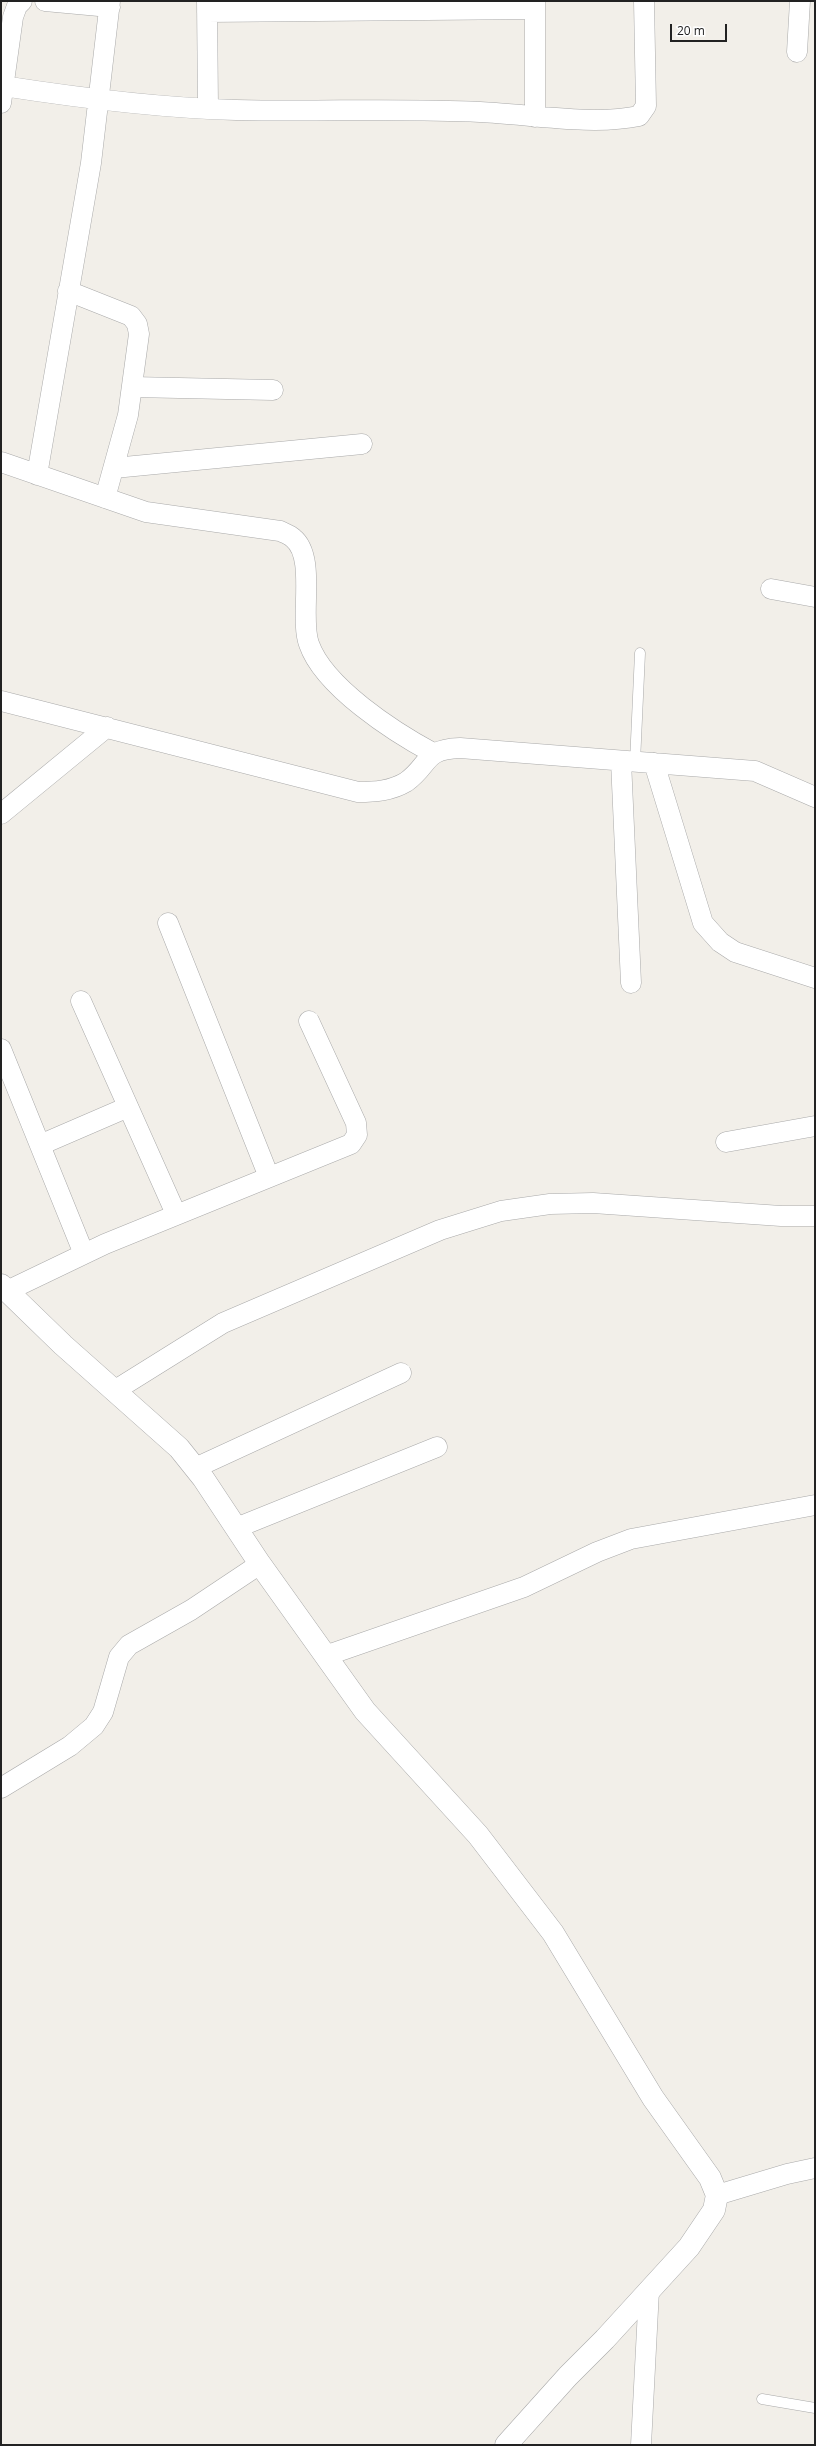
<!DOCTYPE html>
<html>
<head>
<meta charset="utf-8">
<style>
  body { margin:0 }
  #map { position:relative; width:816px; height:2446px; overflow:hidden; background:#f2efe9; font-family:"Open Sans",sans-serif }
  canvas { display:block }
  .frame { position:absolute; inset:0; border:2px solid #222; pointer-events:none }
  .scale { position:absolute; left:670px; top:24px; width:57px; height:18px; box-sizing:border-box; border:2px solid #222; border-top:0; padding-left:5px; font-size:12px; line-height:14px; white-space:nowrap; color:#222; -webkit-text-stroke:3px #fff; paint-order:stroke }
</style>
</head>
<body>
<div id="map">
<canvas width="816" height="2446"></canvas>
<div class="frame"></div>
<div class="scale">20 m</div>
</div>
<script>
const ctx = document.querySelector('canvas').getContext('2d');
ctx.lineJoin = 'round';
function trace(path, color, width, dash) { ctx.strokeStyle = color; ctx.lineWidth = width; ctx.lineCap = dash ? 'butt' : 'round'; ctx.setLineDash(dash || []); ctx.stroke(path); }
const service = new Path2D(`
  M635 762 640 653
  M762 2399 815 2408`);
const minor = new Path2D(`
  M45 1 110 7
  M207 1 208 108
  M535 1V117
  M207 12 535 9
  M797 52 800 1
  M3 86C80 98 158 108 236 110 317 112 399 108 480 112 528 114 592 126 639 116L646 106 644 1
  M1 103 13 17 17 6 22 1
  M68 291 131 316 137 324 139 334 128 415 105 498
  M132 387 273 390
  M1 462 146 512 280 531C284 533 290 535 293 538 317 557 299 617 309 644 324 687 394 732 433 753
  M114 468 362 444
  M37 475 91 163 110 1
  M771 589 815 597
  M1 701 358 792C375 792 391 791 406 782 430 765 423 749 460 748L755 771 815 797
  M621 761 631 983
  M654 763 703 923 720 942 735 952 815 978
  M1 814 107 727
  M168 923 269 1177
  M81 1001 176 1214
  M1 1049 84 1254
  M726 1142 815 1126
  M40 1145 128 1107
  M7 1291 105 1244 351 1144 357 1135 356 1123 309 1021
  M114 1391 223 1323 440 1230 501 1211 550 1204 593 1203 781 1216H815
  M195 1468 401 1373
  M236 1528 437 1447
  M325 1656 524 1587 597 1552 631 1539 815 1505
  M1 1788 70 1746 94 1726 103 1712 119 1657 129 1645 191 1610 260 1564
  M717 2195 787 2174 815 2168
  M641 2445 649 2290`);
const tertiary = new Path2D(`
  M1 1285 63 1345 179 1448 203 1478 260 1564 365 1711 478 1835 553 1933 653 2098 710 2178 717 2195 714 2210 689 2247 605 2339 568 2376 506 2445`);
trace(service, '#a9a9a9', 11);
trace(minor, '#a9a9a9', 21);
trace(tertiary, '#a9a9a9', 23);
trace(service, '#fff', 10);
trace(minor, '#fff', 20);
trace(tertiary, '#fff', 22);
</script>
</body>
</html>
